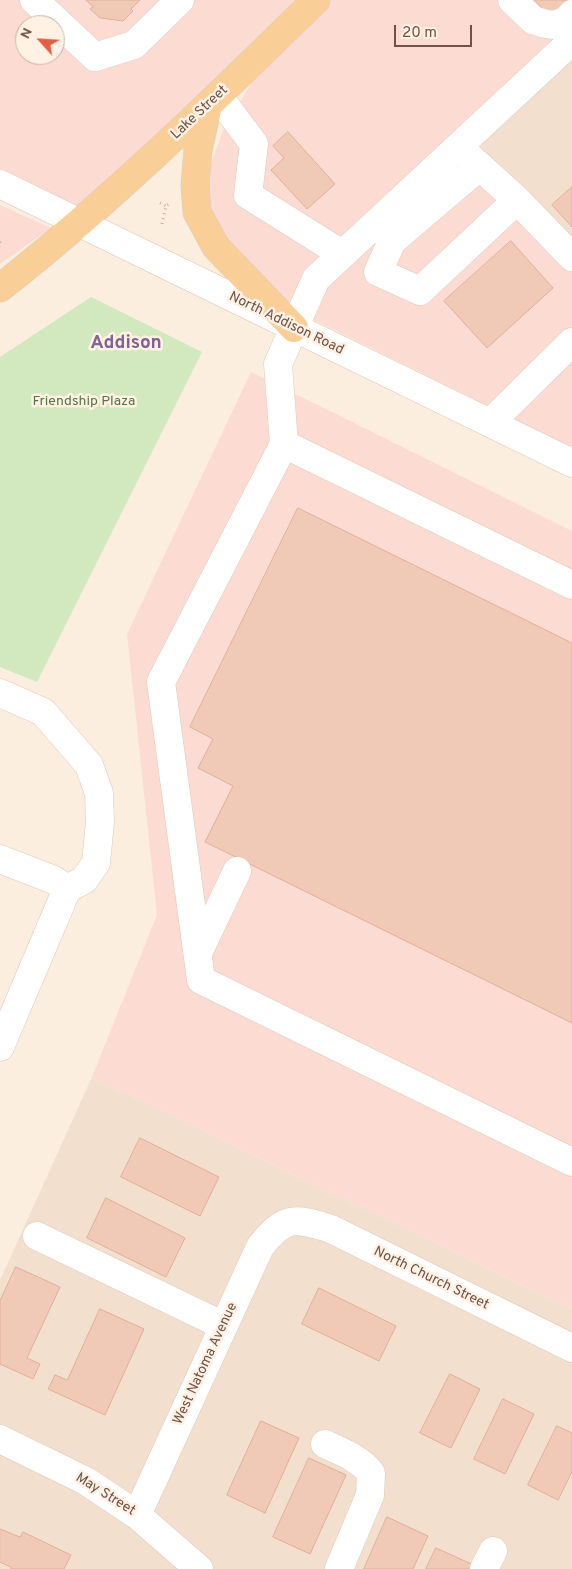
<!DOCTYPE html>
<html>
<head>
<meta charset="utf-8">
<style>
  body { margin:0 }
  #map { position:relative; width:572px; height:1569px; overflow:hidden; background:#fbeedf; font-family:Overpass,sans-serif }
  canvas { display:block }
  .north { position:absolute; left:15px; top:15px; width:50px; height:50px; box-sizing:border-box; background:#fff2e4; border:1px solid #c6b2a5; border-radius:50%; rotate:296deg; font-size:14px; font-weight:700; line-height:20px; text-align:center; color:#705347 }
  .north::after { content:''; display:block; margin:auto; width:18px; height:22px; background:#e45d45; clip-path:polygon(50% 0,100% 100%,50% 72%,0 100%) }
  .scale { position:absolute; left:394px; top:25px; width:78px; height:22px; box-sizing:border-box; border:2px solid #705347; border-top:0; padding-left:6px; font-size:15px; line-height:18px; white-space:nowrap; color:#705347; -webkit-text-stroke:4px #fff2e4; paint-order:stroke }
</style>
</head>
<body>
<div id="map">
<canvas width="572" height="1569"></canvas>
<div class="north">N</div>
<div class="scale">20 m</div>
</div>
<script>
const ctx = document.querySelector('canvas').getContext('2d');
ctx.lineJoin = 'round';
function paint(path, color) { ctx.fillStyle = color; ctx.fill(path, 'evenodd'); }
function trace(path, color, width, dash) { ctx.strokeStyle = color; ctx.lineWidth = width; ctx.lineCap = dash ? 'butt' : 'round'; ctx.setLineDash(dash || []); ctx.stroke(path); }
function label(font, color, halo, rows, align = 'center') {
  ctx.font = font + ' Overpass,sans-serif'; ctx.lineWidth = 5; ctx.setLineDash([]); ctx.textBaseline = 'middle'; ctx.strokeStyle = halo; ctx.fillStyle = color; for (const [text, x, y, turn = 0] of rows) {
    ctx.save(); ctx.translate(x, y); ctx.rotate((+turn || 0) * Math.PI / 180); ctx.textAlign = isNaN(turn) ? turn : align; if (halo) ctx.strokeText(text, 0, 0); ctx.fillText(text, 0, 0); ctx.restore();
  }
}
paint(new Path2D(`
  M572 44V249L470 141Z
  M92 1077 572 1309V1569H0V1280Z`), '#f3dfcd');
paint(new Path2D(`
  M0 0H305L87 211 0 169ZM25 25H55V55H25Z
  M326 0H572V44L471 141 572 249V332L491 407 308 317 252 273 204 208 210 166 224 128 266 59Z
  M0 205 51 228 0 264Z
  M572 347V450L500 416Z
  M251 372 572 531V1309L92 1077 157 915 127 634Z`), '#fcdcd2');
paint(new Path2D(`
  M91 297 202 352 37 682 0 667V357Z`), '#d2e8be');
const building = new Path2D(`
  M86 0H140L131 9 133 11 123 21 100 18 90 9 93 7Z
  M535 0H572V5L555 21Z
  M288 132 335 184 307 209 271 170 284 158 273 146Z
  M572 187V227L552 205Z
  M511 241 553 288 487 348 444 301Z
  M298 508 572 643V1023L205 842 233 786 198 768 213 739 190 727Z
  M140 1138 219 1177 200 1216 121 1177Z
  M106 1198 185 1238 166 1277 87 1238Z
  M16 1267 60 1287 27 1358 40 1364 33 1379 0 1364V1301Z
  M319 1288 396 1326 379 1361 302 1324Z
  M100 1309 144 1329 105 1415 48 1389 55 1375 67 1380Z
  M450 1374 480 1389 451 1448 420 1433Z
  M503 1399 534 1414 505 1474 474 1459Z
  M261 1421 299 1438 265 1513 227 1495Z
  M557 1426 572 1433V1472L558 1500 528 1485Z
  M309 1458 346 1475 310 1554 273 1537Z
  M387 1517 428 1536 413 1569H364Z
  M0 1529 20 1537 23 1532 71 1555 64 1569H11V1567L0 1562Z
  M436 1548 476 1566 475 1569H426Z`);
paint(building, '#f0cab7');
trace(building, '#e2af98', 1);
const minor = new Path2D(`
  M34 0 95 57 134 45 180 0
  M512 0 533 20 546 24 555 25 567 20 572 14
  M572 41 316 279 278 364 284 444 161 682 201 980 572 1162
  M218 96 254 144 248 195 342 254
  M466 154 517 200 572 257
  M480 166 392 241 378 272 420 291 517 200
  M0 184 572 463
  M490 423 572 342
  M284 444 572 585
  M0 693 43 712 89 765 99 793 100 822 96 863 84 880 67 889
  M0 859 54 880 67 889 0 1047
  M198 953 237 871
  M37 1236 224 1326
  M0 1439 86 1481 137 1515 199 1569
  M325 1444C342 1452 359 1458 371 1473L370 1495 339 1569
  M137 1515 260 1247C284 1216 294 1217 331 1229L572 1348
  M484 1569 493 1551`);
const major = new Path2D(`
  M208 105 198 150 195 185 197 212 216 247 294 328
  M0 288C112 200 214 100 316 0`);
trace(minor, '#dfcabb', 29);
trace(major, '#d7cfcb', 29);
trace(new Path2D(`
  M160 203 166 206
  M162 224 166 206 170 203
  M0 242 1 243`), '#d4ad9b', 3, [1, 4]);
trace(minor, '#fff', 28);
trace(major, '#face97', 28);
label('14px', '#705347', '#fff2e4', [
  ["Lake Street",200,113,-43],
  ["North Addison Road",286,324,26],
  ["North Church Street",431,1279,26],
  ["West Natoma Avenue",206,1364,-65],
  ["May Street",105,1495,32]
]);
label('14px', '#547740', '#fff2e4', [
  ["Friendship Plaza",84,402]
]);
label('bold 19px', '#806394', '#fff2e4', [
  ["Addison",126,344]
]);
</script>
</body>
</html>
